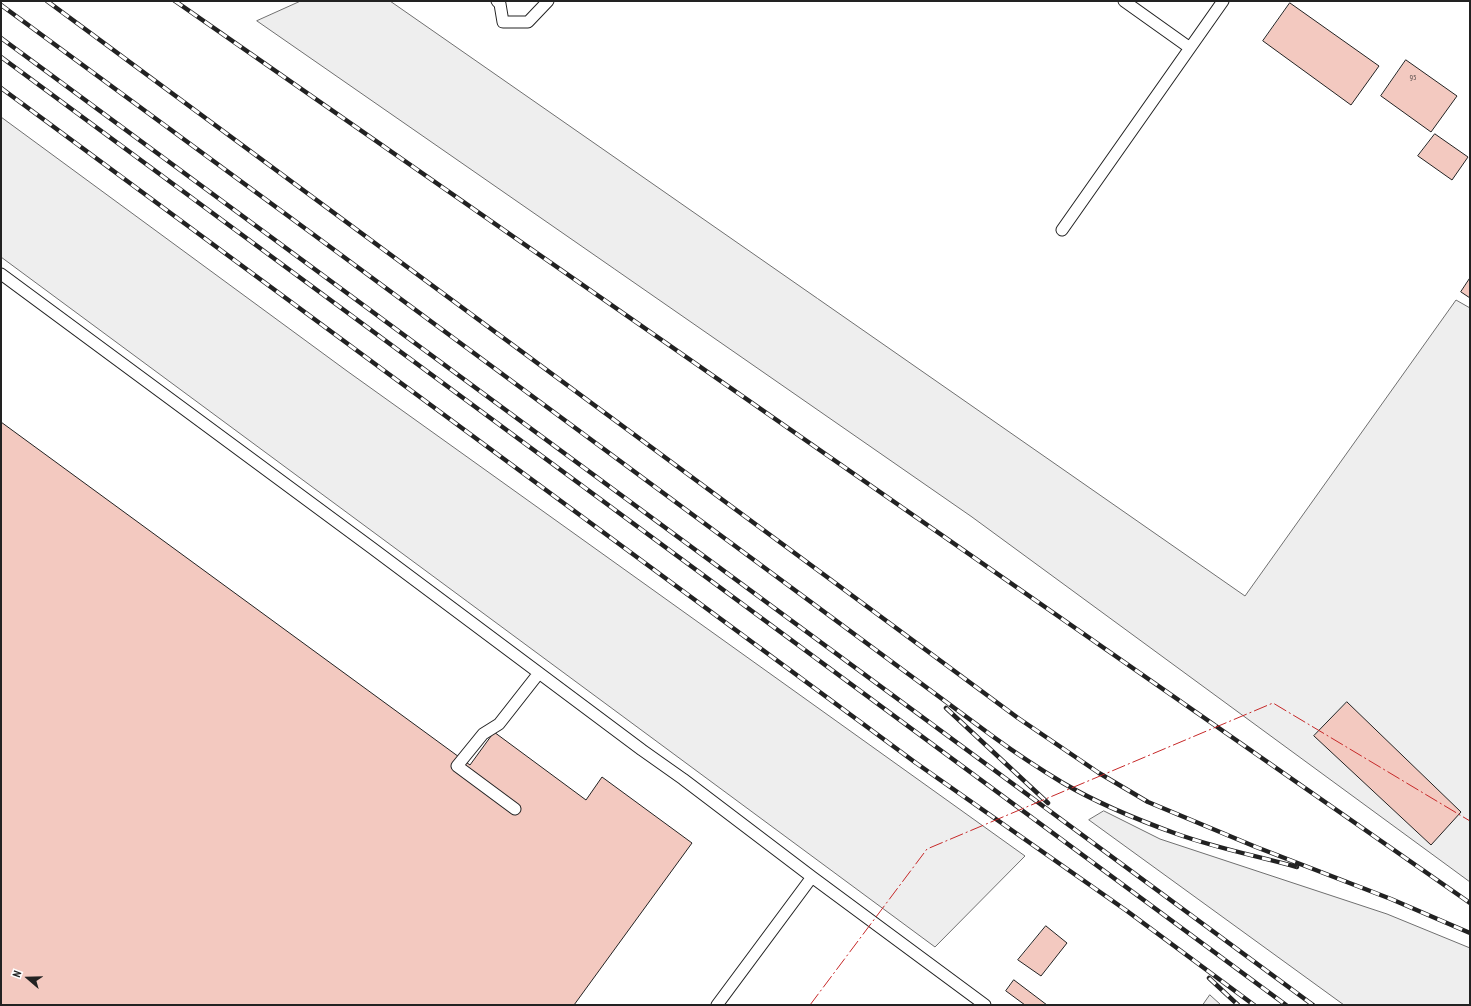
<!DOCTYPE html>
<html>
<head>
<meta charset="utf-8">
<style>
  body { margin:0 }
  #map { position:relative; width:1471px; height:1006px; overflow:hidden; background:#fff; font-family:"PT Sans Narrow",sans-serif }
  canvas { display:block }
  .frame { position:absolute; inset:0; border:2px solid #222; pointer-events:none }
  .north { position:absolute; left:8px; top:958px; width:40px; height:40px; -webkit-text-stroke:3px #fff; paint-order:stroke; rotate:290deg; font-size:11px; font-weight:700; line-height:16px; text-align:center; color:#222 }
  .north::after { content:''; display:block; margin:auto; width:14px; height:18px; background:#222; clip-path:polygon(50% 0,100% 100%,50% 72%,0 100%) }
</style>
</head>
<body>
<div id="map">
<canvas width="1471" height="1006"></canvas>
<div class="frame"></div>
<div class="north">N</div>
</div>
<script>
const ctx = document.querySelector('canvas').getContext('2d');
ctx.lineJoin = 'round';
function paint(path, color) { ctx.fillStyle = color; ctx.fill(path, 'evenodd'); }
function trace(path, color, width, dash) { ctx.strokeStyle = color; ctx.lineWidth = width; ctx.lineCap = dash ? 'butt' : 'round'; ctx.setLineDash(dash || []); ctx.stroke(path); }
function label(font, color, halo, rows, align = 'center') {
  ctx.font = font + ' "PT Sans Narrow",sans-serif'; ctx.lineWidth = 3; ctx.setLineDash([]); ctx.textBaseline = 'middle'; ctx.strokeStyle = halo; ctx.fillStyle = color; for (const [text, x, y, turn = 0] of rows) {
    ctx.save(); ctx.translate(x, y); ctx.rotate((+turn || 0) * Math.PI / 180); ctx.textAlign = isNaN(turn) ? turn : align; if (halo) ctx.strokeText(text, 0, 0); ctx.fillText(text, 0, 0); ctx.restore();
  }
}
const green = new Path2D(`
  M301 1H390L1245 596 1456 300 1470 308V882L972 517 257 21Z
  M1 117 347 371 1025 856 935 947 1 257Z
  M1104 811 1160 839 1387 914 1470 948V1005H1344L1089 820Z
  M1210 995 1221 1005H1203Z`);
paint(green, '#eee');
trace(green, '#6f6f6f', 1);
const building = new Path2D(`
  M1290 3 1379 66 1351 105 1263 41Z
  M1406 60 1457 96 1431 132 1381 96Z
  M1435 134 1468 157 1452 180 1418 156Z
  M1470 278V298L1461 292Z
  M1 422 470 765 494 732 586 800 602 777 692 843 574 1005H1Z
  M1347 702 1461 812 1431 845 1314 736Z
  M1046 926 1067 943 1041 976 1018 960Z
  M1014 980 1047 1005H1025L1006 991Z`);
paint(building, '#f3c9c0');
trace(building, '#222', 1);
const service = new Path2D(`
  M497 1 500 4 503 22H528L548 1
  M1124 1 1190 48
  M1062 230 1223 1
  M1 274 372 548 642 750 683 779 812 877 985 1005
  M515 809 457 766 483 734 499 724 539 673
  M717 1005 812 877`);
trace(service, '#222', 13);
trace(service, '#fff', 11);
const rail = new Path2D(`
  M47 1 1018 718 1099 773 1148 802 1256 847 1391 899 1470 933
  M175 1 1470 903
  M1 5 310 232 995 738C1017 754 1040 769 1063 783 1099 804 1138 820 1177 834 1216 848 1257 856 1297 867
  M1 38 1313 1005
  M1 57 1286 1005
  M1 88 916 763 1127 911 1254 1005
  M946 708 1048 803
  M1209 978 1238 1005`);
trace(rail, '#222', 4.5);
trace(rail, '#fff', 3, [9]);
trace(new Path2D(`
  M810 1005 927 849 1273 703 1470 821`), '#c62828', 1, [14, 3, 2, 3]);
label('8px', '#564c4a', null, [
  ["95",1413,78]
]);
</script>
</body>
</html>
